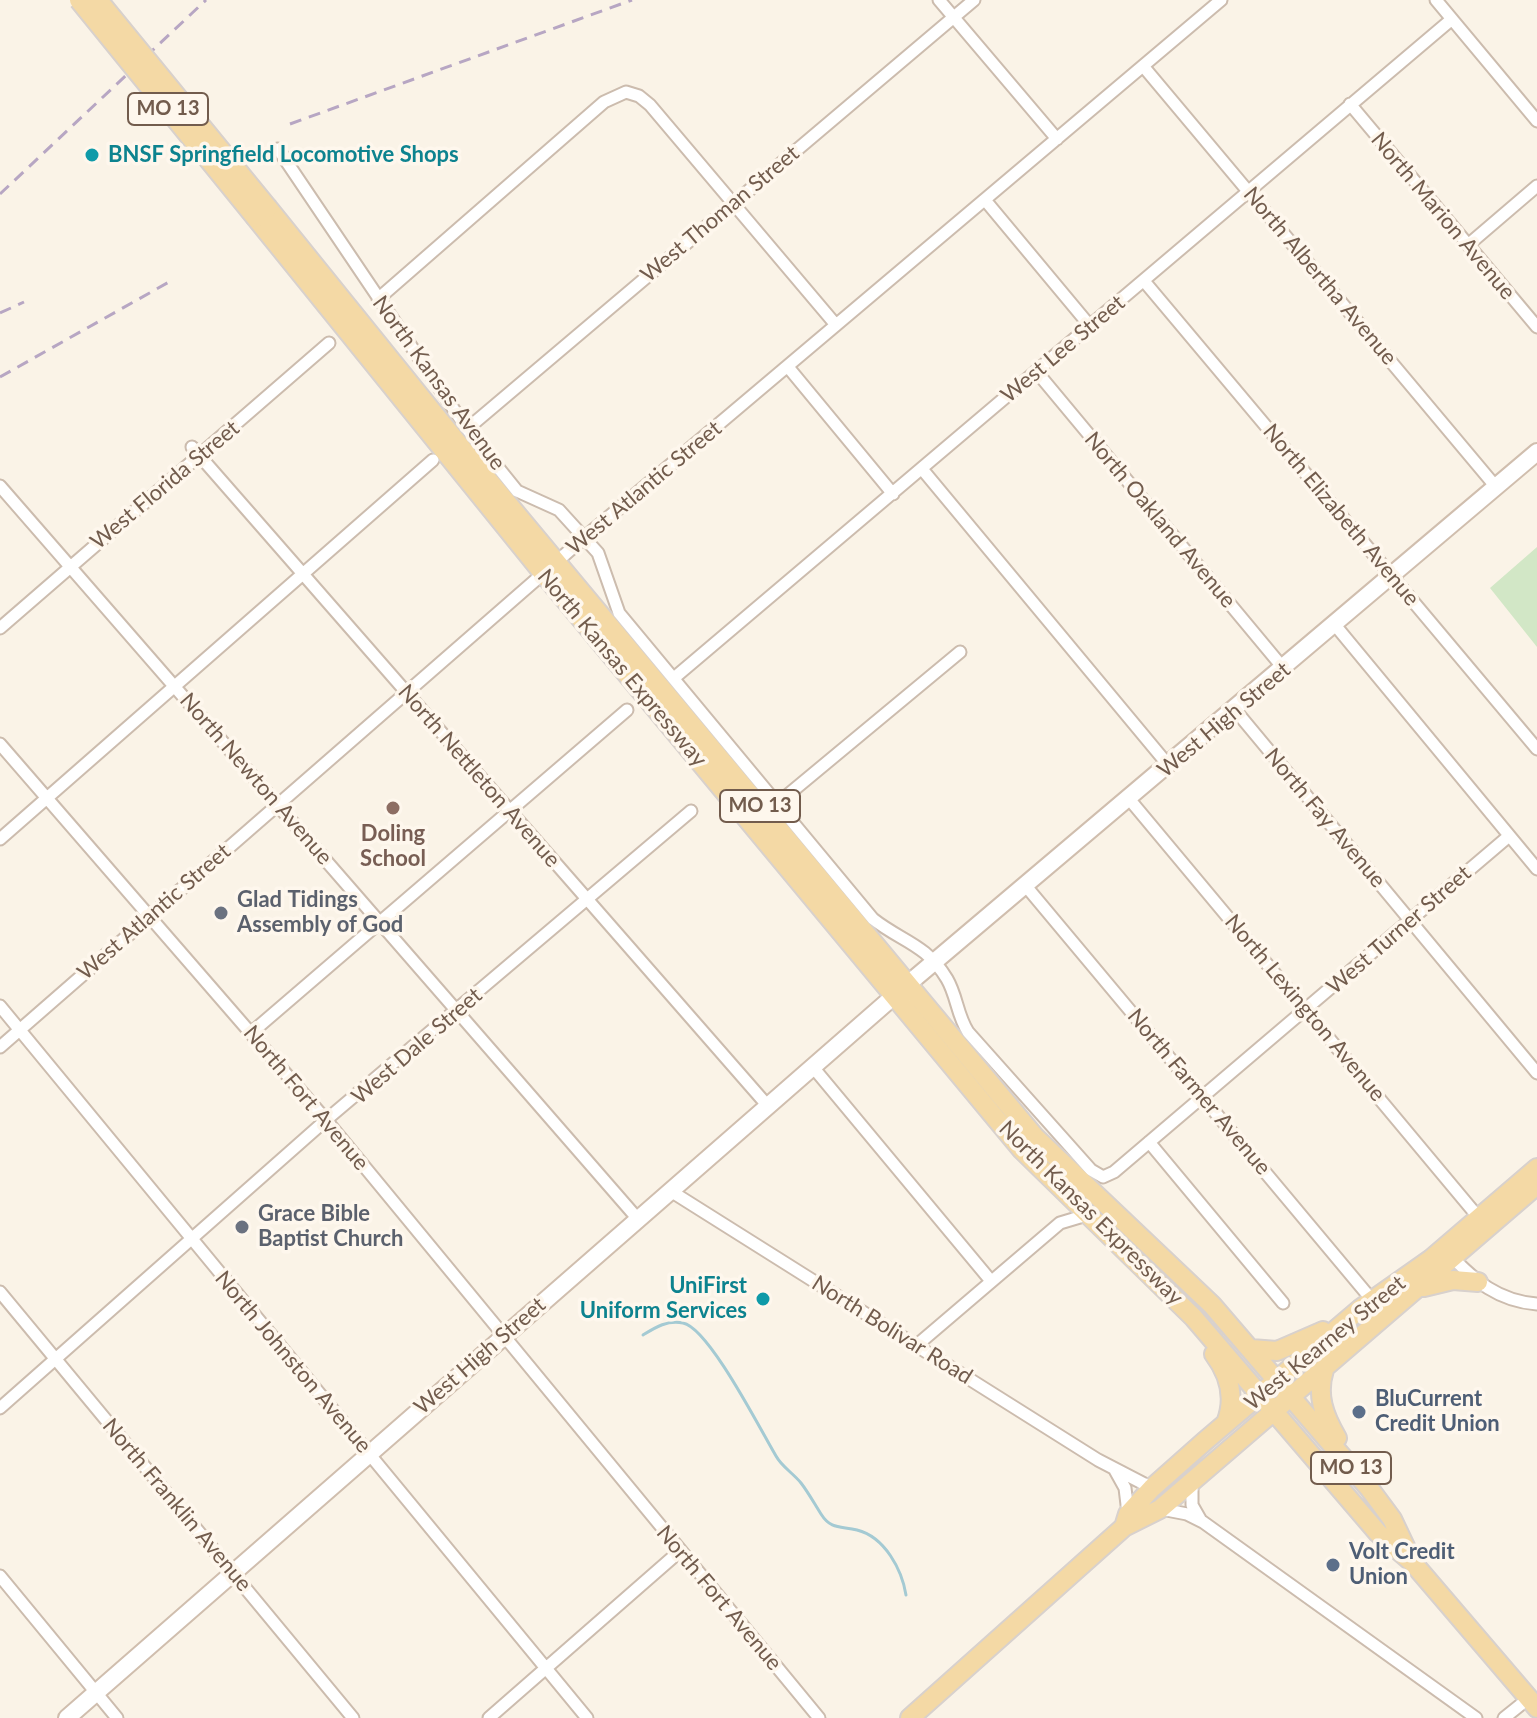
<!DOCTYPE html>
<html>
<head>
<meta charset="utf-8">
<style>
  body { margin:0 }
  canvas { display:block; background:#faf3e7 }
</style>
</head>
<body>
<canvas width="1537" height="1718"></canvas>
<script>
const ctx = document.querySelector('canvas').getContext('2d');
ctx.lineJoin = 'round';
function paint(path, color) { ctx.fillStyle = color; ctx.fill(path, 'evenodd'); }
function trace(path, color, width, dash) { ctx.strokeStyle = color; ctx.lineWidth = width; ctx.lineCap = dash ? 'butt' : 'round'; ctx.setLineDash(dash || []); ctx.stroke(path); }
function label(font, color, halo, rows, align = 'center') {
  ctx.font = font + ' Lato,sans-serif'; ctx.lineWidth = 7; ctx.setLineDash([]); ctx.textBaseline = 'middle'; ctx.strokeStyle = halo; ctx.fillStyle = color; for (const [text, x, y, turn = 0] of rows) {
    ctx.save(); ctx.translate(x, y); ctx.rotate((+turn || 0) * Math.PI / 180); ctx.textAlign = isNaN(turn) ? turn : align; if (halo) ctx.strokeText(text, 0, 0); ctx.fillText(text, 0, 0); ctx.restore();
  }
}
paint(new Path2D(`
  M1537 547V647L1490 588Z`), '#d2e7c6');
trace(new Path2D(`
  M643 1335C656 1327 667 1320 683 1323 709 1328 761 1431 776 1456 782 1467 793 1473 801 1483 808 1492 814 1503 821 1514 831 1530 841 1526 857 1530 885 1537 902 1570 906 1595`), '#a4cad3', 3);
const street = new Path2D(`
  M939 0 1057 139
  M1436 0 1537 121
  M1143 66 1496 487
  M1350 104 1537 327
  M278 149 467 429 517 491 559 510 598 553 619 613 873 919C902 942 925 943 947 979 957 996 957 1015 968 1032L1091 1170 1103 1177 1114 1172 1509 836
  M985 200 1090 326
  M1468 245 1537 186
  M1144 281 1537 749
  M378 299 604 102 626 92 639 96 650 105 836 325
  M788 367 893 494
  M1036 371 1284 669
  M467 429 974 0
  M192 447 767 1105
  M922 469 1169 766
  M0 486 637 1218
  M1335 625 1537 869
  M0 628 329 343
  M674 678 1452 19
  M1236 711 1537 1073
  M0 744 326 1120 819 1718
  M1130 800 1479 1218
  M778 803 960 652
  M0 839 433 460
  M1025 885 1372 1300
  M0 1006 587 1718
  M251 1033 627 710
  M0 1047 585 537 1221 0
  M812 1066 991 1281
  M1149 1142 1283 1303
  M669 1190 1098 1460 1152 1488
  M1449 1254C1475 1281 1498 1301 1537 1304
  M0 1292 353 1718
  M917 1345 1060 1223 1090 1214
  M0 1408 326 1120 691 811
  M1115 1470 1125 1488 1128 1513
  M1192 1483V1505L1200 1519
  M1161 1509 1187 1514 1203 1522 1476 1718
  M0 1576 117 1718
  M489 1718 680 1551
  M1504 1718 1529 1698`);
const secondary = new Path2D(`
  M897 983 908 984 1537 452
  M67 1718 894 996 906 998`);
const primary = new Path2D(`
  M268 208 468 456 1035 1137 1212 1305 1369 1488 1392 1519 1410 1557
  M256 218 543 573 1022 1150 1194 1318 1378 1533 1413 1563 1537 1708
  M1424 1287 1453 1280 1478 1282
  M1251 1349 1277 1351 1323 1331
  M1214 1354C1229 1374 1236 1398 1226 1423
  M1324 1370C1316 1395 1324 1416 1337 1438
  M1124 1527 1128 1514 1152 1488 1205 1441 1360 1309 1431 1259 1537 1168
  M910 1718 1124 1527 1160 1509 1537 1185`);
trace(street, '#ccbcae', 15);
trace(secondary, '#d0beae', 20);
trace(primary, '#d8d1cd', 22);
trace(street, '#fff', 11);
trace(secondary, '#fff', 16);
trace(primary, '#f4d9a5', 18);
trace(new Path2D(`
  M290 124 632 0
  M0 194 206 0
  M0 313 24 302
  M0 377 169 282`), '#b7a6c3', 3, [12, 8]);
const primaryBridge = new Path2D(`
  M79 0 256 218
  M98 0 268 208`);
trace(primaryBridge, '#d8d1cd', 22, []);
trace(primaryBridge, '#f4d9a5', 18);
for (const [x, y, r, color] of [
  [92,155,8,"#0f9aa8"],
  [393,808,8,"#8d6e63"],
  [221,913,8,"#6b7280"],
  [242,1227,8,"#6b7280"],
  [763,1299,8,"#0f9aa8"],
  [1359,1412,8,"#5c6f8a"],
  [1333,1565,8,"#5c6f8a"]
]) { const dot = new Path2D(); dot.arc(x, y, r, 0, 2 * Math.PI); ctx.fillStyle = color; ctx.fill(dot); trace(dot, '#fef7ed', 3); }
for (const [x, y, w] of [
  [168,109,80],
  [760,806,80],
  [1351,1468,80]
]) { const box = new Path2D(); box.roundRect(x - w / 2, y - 16, w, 32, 6); ctx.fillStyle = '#fef7ed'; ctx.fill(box); trace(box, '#725c4d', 2); }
label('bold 20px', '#725c4d', null, [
  ["MO 13",168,109],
  ["MO 13",760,806],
  ["MO 13",1351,1468]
]);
label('bold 22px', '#0d838f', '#fef7ed', [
  ["BNSF Springfield Locomotive Shops",108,155],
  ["UniFirst",747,1286,"right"],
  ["Uniform Services",747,1311,"right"]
], 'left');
label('22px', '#725c4d', '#fef7ed', [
  ["West Thoman Street",720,214,-40],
  ["North Marion Avenue",1443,216,50],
  ["North Albertha Avenue",1320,276,50],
  ["West Lee Street",1063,349,-40],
  ["North Kansas Avenue",439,383,54],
  ["West Florida Street",165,485,-40],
  ["West Atlantic Street",644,488,-40],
  ["North Elizabeth Avenue",1341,515,50],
  ["North Oakland Avenue",1160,520,50],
  ["North Kansas Expressway",622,668,50],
  ["West High Street",1224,720,-40],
  ["North Nettleton Avenue",479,776,49],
  ["North Newton Avenue",256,779,49],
  ["North Fay Avenue",1325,818,50],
  ["West Atlantic Street",154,912,-41],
  ["West Turner Street",1399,930,-41],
  ["North Lexington Avenue",1305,1008,50],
  ["West Dale Street",417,1046,-41],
  ["North Farmer Avenue",1199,1092,50],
  ["North Fort Avenue",306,1098,50],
  ["North Kansas Expressway",1091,1213,45],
  ["North Bolivar Road",892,1330,32],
  ["West Kearney Street",1325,1343,-39],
  ["West High Street",480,1356,-41],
  ["North Johnston Avenue",293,1362,50],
  ["North Franklin Avenue",177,1505,50],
  ["North Fort Avenue",719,1598,50]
]);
label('bold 22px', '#785e54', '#fef7ed', [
  ["Doling",393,834],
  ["School",393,859]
]);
label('bold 22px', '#5b616d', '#fef7ed', [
  ["Glad Tidings",237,900],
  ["Assembly of God",237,925],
  ["Grace Bible",258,1214],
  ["Baptist Church",258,1239]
], 'left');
label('bold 22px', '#4e5e75', '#fef7ed', [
  ["BluCurrent",1375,1399],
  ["Credit Union",1375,1424],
  ["Volt Credit",1349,1552],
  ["Union",1349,1577]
], 'left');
</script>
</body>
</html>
